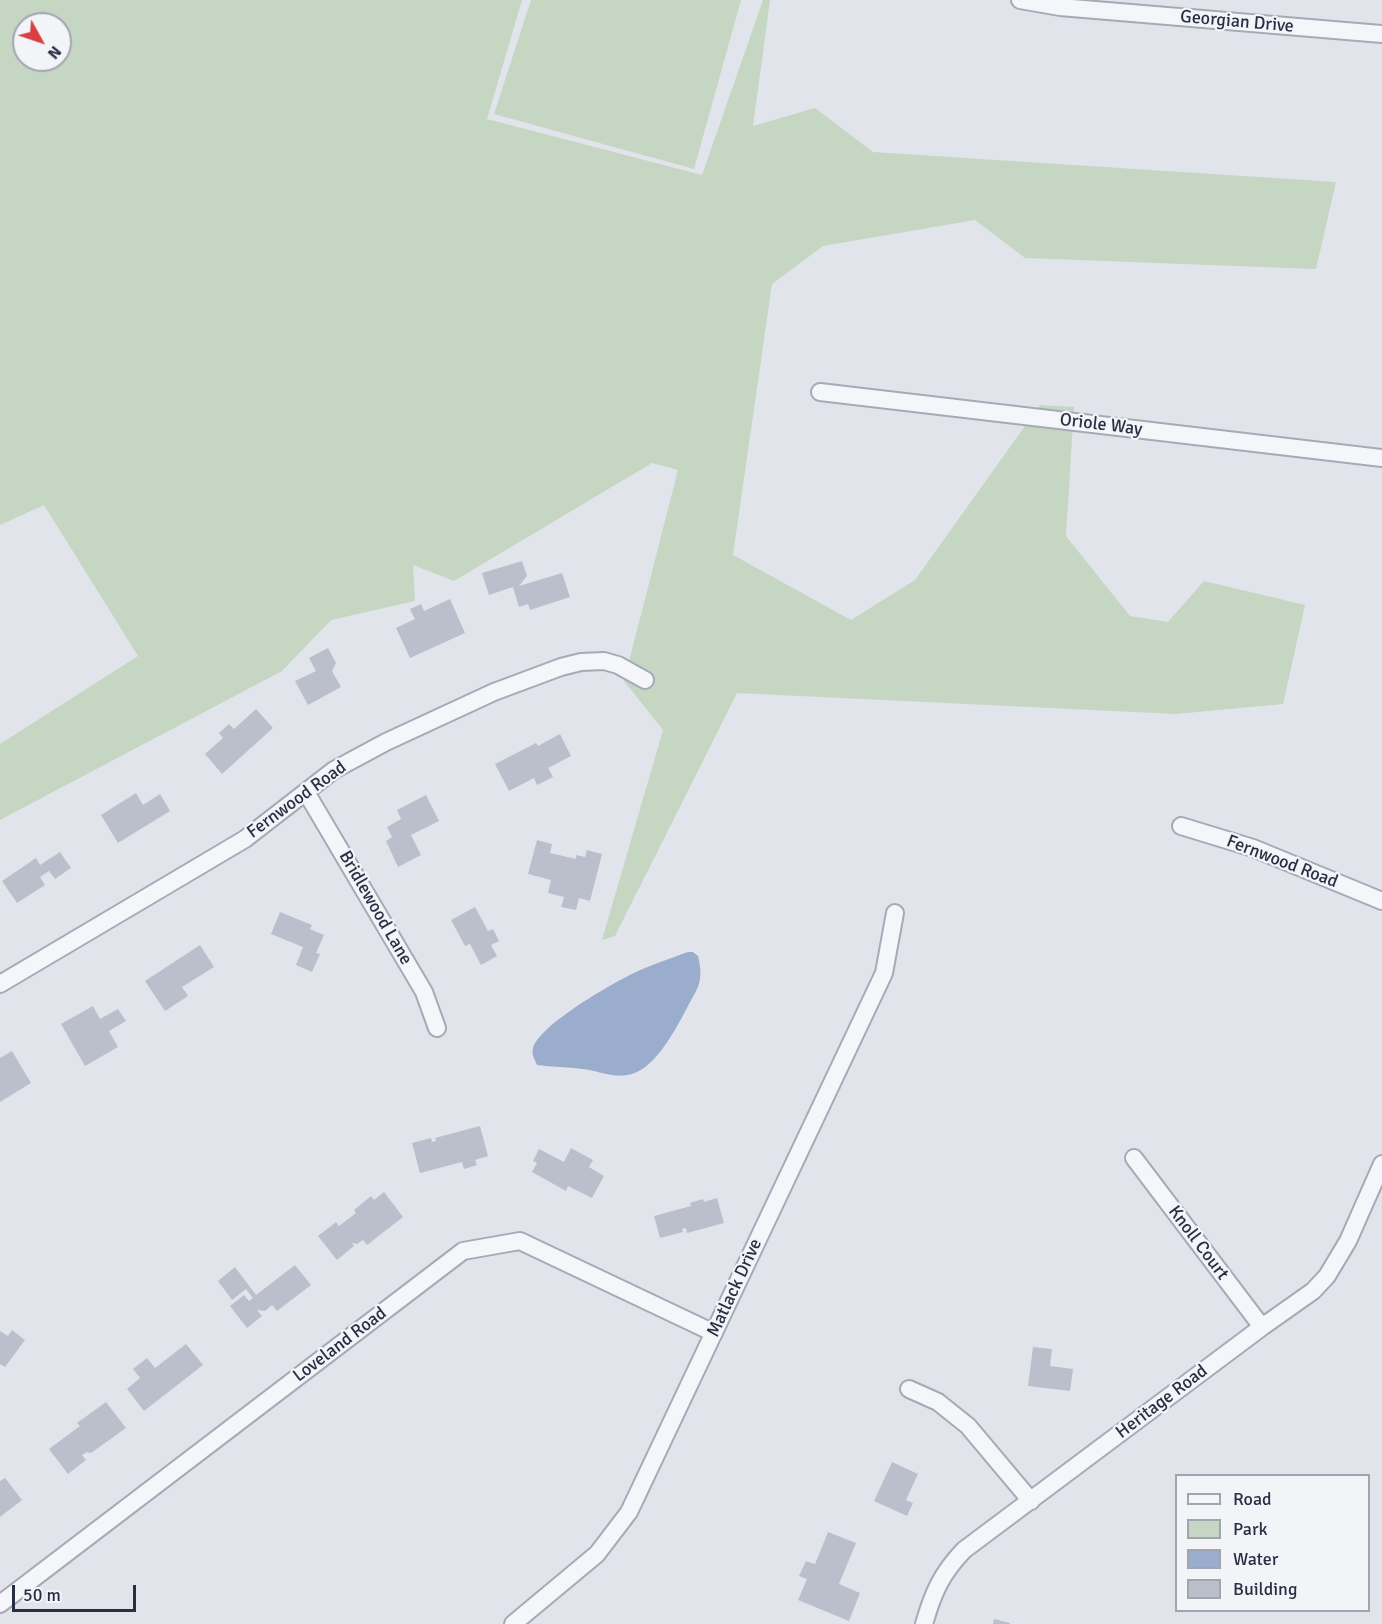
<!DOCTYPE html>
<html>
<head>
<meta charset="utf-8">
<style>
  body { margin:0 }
  #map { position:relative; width:1382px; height:1624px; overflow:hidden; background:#e2e4eb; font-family:Signika,sans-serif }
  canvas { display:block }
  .legend { position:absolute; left:1175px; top:1474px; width:195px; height:138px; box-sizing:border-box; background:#f2f4f8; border:2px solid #a1a5b0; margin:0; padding:8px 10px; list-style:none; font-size:18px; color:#282f44 }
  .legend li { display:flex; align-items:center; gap:12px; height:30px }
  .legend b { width:30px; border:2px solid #a1a5b0 }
  .north { position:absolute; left:12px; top:12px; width:60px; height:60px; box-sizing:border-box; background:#f2f4f8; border:2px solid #a1a5b0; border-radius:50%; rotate:130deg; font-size:16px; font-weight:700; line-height:24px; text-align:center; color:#282f44 }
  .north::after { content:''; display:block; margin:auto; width:21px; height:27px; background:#d83f43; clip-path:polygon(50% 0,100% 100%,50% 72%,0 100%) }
  .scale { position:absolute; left:12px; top:1585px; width:124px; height:27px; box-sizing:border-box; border:3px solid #282f44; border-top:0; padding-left:8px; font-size:18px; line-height:21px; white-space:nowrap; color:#282f44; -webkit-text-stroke:4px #f2f4f8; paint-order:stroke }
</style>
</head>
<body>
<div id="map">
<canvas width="1382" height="1624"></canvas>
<ul class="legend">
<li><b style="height:8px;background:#f5f6f9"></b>Road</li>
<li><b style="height:16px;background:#c5d6c2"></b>Park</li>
<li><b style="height:16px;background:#9aadcd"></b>Water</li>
<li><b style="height:16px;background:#bbbfcb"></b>Building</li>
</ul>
<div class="north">N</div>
<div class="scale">50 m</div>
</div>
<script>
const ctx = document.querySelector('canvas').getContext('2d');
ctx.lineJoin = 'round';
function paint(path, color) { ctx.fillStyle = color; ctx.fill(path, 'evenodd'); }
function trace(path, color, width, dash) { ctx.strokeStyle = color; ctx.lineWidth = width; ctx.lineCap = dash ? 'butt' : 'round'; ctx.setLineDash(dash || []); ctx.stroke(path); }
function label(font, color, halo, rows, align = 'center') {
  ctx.font = font + ' Signika,sans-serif'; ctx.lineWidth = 4.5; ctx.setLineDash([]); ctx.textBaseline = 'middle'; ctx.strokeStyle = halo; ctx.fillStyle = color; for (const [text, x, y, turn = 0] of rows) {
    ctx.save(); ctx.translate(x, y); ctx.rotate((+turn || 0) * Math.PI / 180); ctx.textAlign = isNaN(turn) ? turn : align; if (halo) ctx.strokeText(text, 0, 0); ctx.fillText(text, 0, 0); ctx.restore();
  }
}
paint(new Path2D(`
  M0 0H522L487 119 702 175 763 0H770L753 126 815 108 873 152 1336 182 1316 269 1025 258 975 220 823 246 772 284 733 555 851 620 915 580 1040 405 1074 407 1066 536 1130 616 1168 622 1204 581 1305 605 1283 704 1176 714 737 693 615 936 602 940 663 730 624 681 678 470 652 463 454 581 413 565 415 601 331 620 282 671 0 820V744L138 656 44 505 0 525ZM24 24H60V60H24Z
  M531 0H741L694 169 494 114Z`), '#c5d6c2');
paint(new Path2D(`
  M688 952H693L698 956C700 964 701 972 700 979 699 988 693 996 689 1004 678 1025 657 1067 632 1074 614 1079 600 1071 583 1069 568 1067 552 1067 537 1065 535 1060 531 1054 533 1048 540 1025 609 985 632 974 650 965 669 959 688 952Z`), '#9aadcd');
paint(new Path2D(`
  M522 561 527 576 519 586 562 573 570 597 530 610 528 604 519 607 513 587 489 595 482 573Z
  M450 599 465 633 410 658 396 628 415 619 410 609 421 604 424 611Z
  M328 648 336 663 332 671 341 687 308 705 295 681 316 671 309 658Z
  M256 709 273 728 222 774 205 754 223 738 219 733 229 724 234 729Z
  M560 734 571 756 548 768 553 777 537 785 534 778 509 791 495 764 536 743 538 746Z
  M136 793 143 805 160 794 170 811 118 843 101 815Z
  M426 795 439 821 411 835 421 855 398 867 386 841 392 837 387 827 401 819 397 810Z
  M537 840 552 844 550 853 576 859V855L585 857 587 850 602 854 590 901 579 898 576 910 561 907 564 897 548 893 551 880 528 874Z
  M60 852 71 868 55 879 49 871 40 877 45 885 17 903 2 881 36 858 40 865Z
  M475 907 488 931 493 929 499 941 491 945 497 956 481 965 470 944 465 946 451 920Z
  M280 912 312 925 310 929 324 935 316 953 320 954 312 972 296 965 303 947 271 934Z
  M200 945 214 967 182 987 188 996 165 1011 145 981Z
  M93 1006 100 1019 118 1009 126 1021 109 1031 118 1047 85 1066 61 1024Z
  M12 1051 31 1083 0 1102V1058Z
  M480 1126 488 1156 475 1160 477 1165 464 1169 462 1162 420 1173 412 1143 431 1138 432 1142 436 1141 435 1138Z
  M571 1148 593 1160 589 1167 604 1176 592 1198 568 1186 566 1191 532 1172 537 1163 533 1161 539 1149 564 1162Z
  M384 1192 403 1217 367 1245 363 1240 357 1244 352 1243 354 1246 337 1260 318 1236 336 1222 339 1226 356 1213 354 1210 371 1196 374 1200Z
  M717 1198 724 1223 687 1233 686 1228 682 1229 683 1232 660 1238 654 1216 691 1206 690 1203 703 1199 704 1202Z
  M295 1265 311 1285 277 1311 272 1305 265 1311 257 1310 262 1316 247 1328 230 1306 244 1295 249 1301 253 1298 246 1289 232 1300 218 1281 235 1267 256 1295Z
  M12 1330 25 1340 5 1367 0 1364V1331L8 1336Z
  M186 1344 203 1365 144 1411 127 1389 140 1378 133 1369 147 1358 155 1368Z
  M1033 1347 1052 1349 1050 1366 1073 1369 1070 1391 1028 1386Z
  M106 1402 126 1428 91 1453 87 1452 82 1455 86 1460 68 1474 49 1449 80 1426 77 1423Z
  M892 1462 918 1474 906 1500 913 1503 907 1516 874 1501Z
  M5 1478 22 1500 0 1517V1481Z
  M828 1532 856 1543 839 1584 860 1593 849 1621 798 1600 807 1579 799 1576 806 1561 815 1564Z
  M994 1619 1010 1623V1624H993Z`), '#bbbfcb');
const minor = new Path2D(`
  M1020 0 1060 7 1382 34
  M820 392 1382 458
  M306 792 424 992 437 1028
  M1181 826 1253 848 1382 901
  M0 984 245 839 334 770 386 742 494 692 561 667 581 662 604 661 618 665 645 680
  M1134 1158 1262 1327
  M909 1389 938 1402 968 1426 1031 1501
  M0 1604 463 1251 520 1241 714 1333
  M513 1624 597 1554 629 1512 884 973 895 913
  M924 1624C933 1593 941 1574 964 1550L1262 1327 1313 1291 1327 1276 1348 1241 1382 1164`);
trace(minor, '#a6aab6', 20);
trace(minor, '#f5f6f9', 16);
label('18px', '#282f44', '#f2f4f8', [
  ["Georgian Drive",1237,22,5],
  ["Oriole Way",1101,425,7],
  ["Fernwood Road",297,800,-36],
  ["Fernwood Road",1282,862,21],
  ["Bridlewood Lane",375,908,60],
  ["Knoll Court",1198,1243,53],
  ["Matlack Drive",735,1288,-65],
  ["Loveland Road",340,1345,-37],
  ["Heritage Road",1162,1402,-37]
]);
</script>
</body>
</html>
